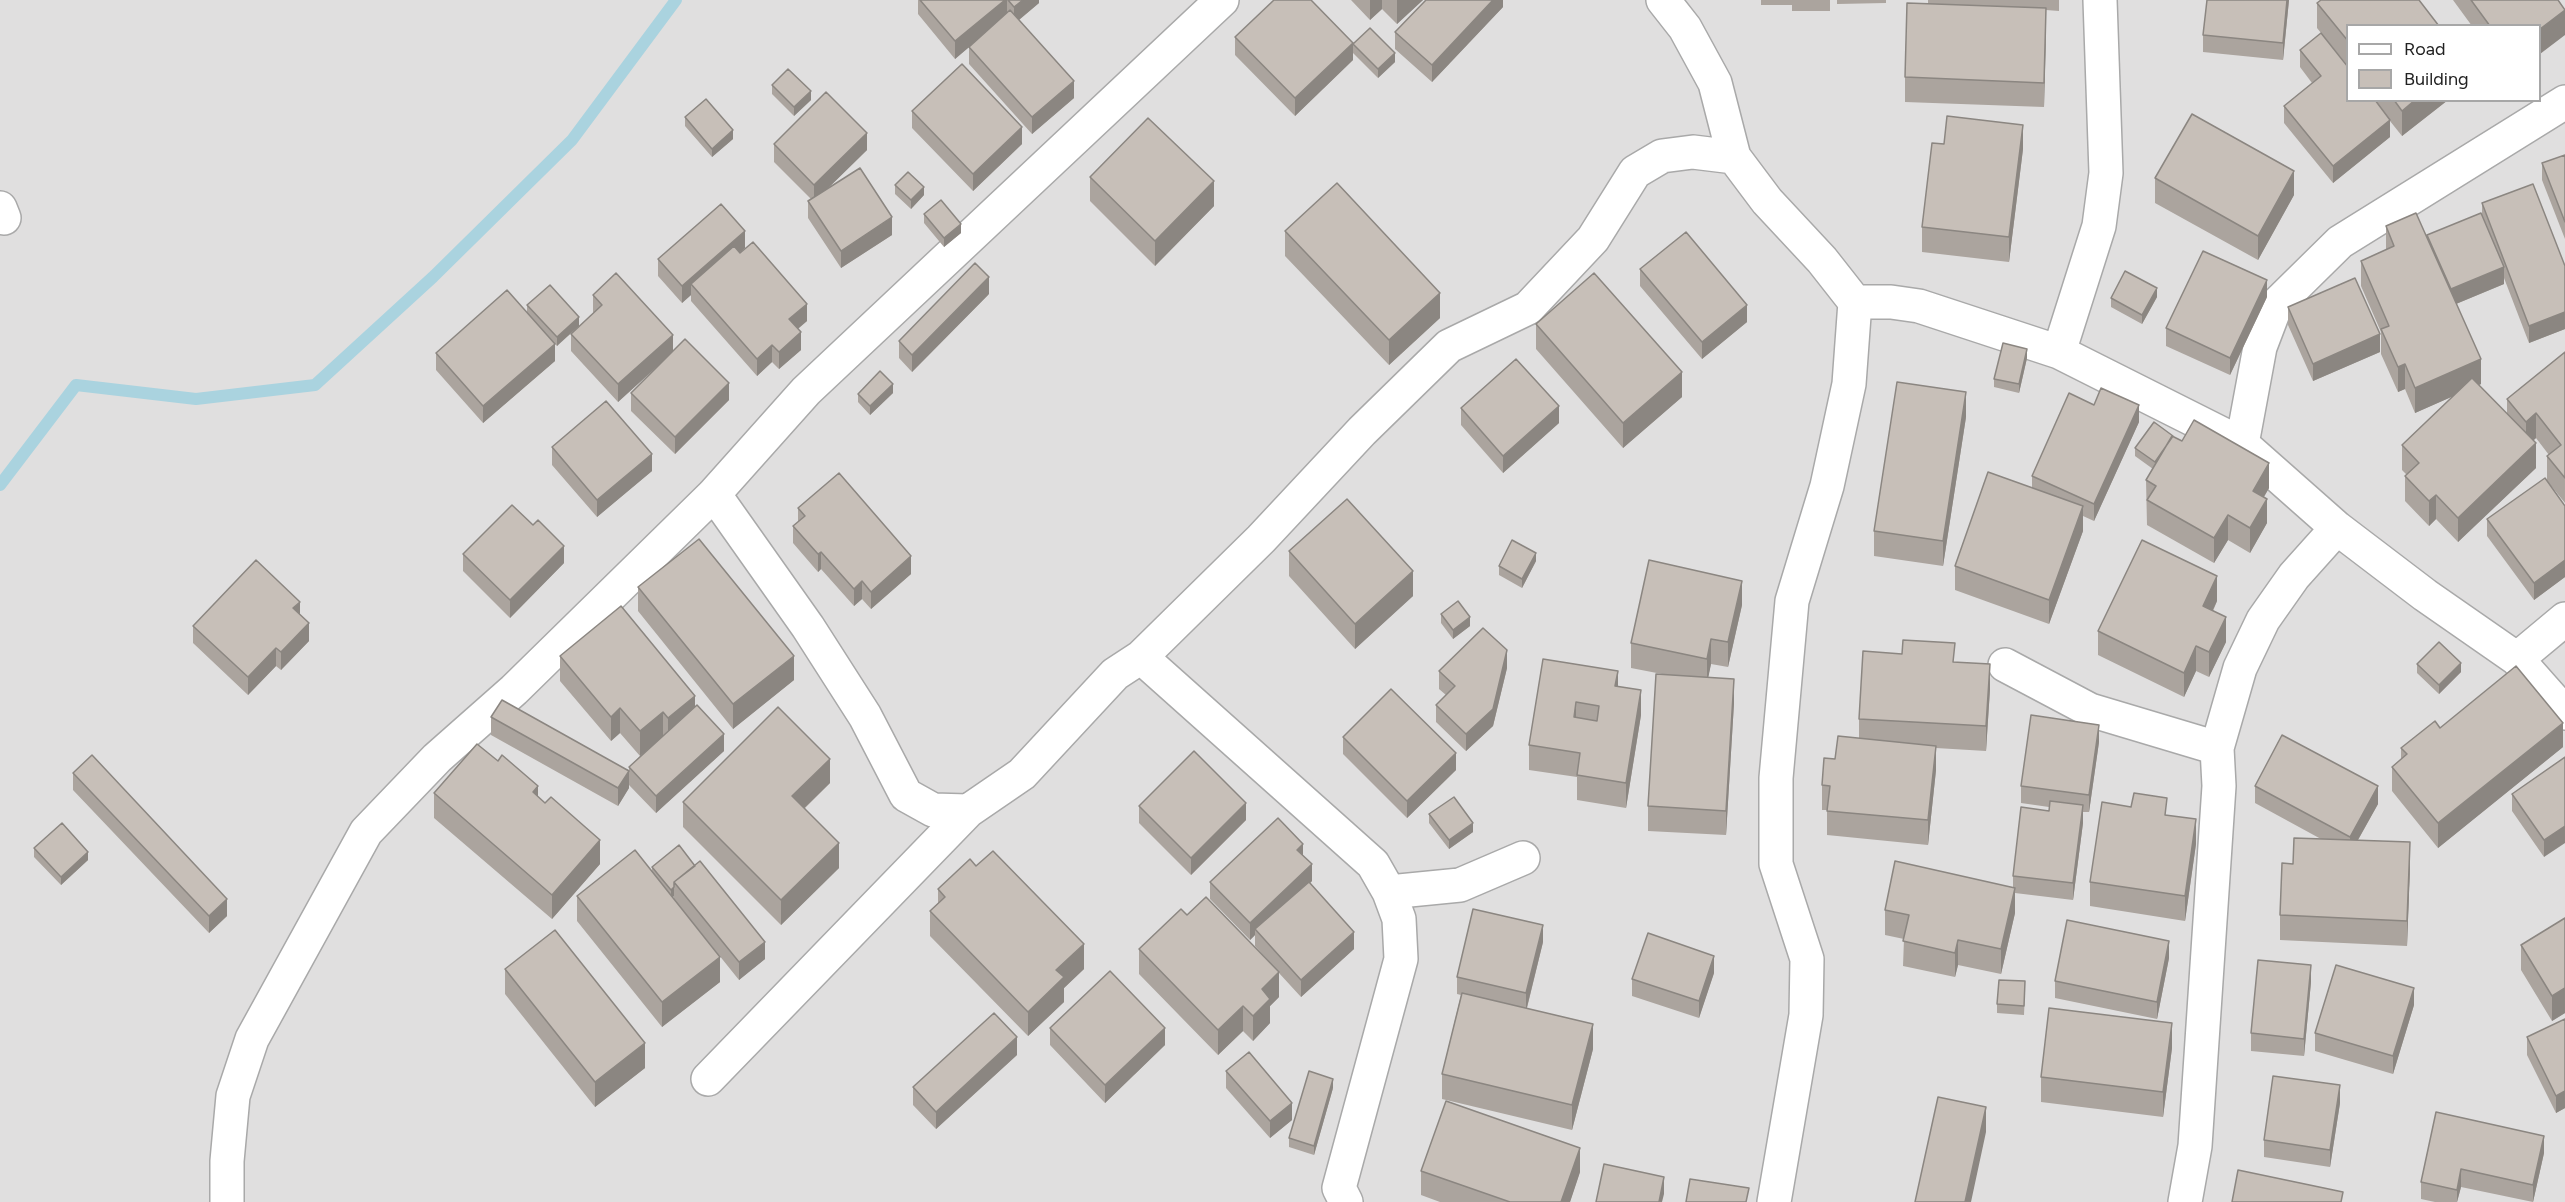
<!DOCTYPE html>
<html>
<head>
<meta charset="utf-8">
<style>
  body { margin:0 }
  #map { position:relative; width:2565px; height:1202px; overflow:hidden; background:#f2efe9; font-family:Figtree,sans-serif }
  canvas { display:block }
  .legend { position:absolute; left:2346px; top:24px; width:195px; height:78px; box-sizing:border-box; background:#fff; border:2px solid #a7a7a7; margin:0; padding:8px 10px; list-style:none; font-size:18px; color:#222 }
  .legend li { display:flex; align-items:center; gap:12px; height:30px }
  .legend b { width:30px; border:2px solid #a7a7a7 }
</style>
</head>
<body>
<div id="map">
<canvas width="2565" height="1202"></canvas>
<ul class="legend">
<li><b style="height:8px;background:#fff"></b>Road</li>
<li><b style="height:16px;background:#c7bfb8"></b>Building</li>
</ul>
</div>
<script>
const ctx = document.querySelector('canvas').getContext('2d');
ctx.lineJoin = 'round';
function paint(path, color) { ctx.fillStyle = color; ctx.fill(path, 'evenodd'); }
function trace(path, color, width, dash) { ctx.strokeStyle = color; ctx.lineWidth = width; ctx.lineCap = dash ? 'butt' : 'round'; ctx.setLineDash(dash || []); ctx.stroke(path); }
paint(new Path2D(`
  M0 0H2565V1202H0ZM2348 26H2540V100H2348Z`), '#e0dfdf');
trace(new Path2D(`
  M0 485 76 385 196 399 315 385 433 277 572 140 676 0`), '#aad3df', 12);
const minor = new Path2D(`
  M1663 0 1685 28 1715 83 1734 157 1767 201 1822 260 1855 302 1849 384 1827 486 1792 601 1776 778V864L1807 959 1806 1015 1774 1202
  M0 208 4 218
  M1855 302H1891L1919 306 2059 352 2242 444 2337 528 2425 595 2517 659 2565 713
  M2059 352 2099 226 2106 173 2100 0
  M2242 444 2260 347 2276 305 2340 242 2565 102
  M714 494 808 627 865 716 906 795 933 810 968 811
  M1141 657 1373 864 1389 892 1399 919 1401 959 1339 1188 1346 1202
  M2517 659 2565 619
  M2005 665 2090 710 2217 748
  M1389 892 1460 885 1523 858
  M708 1079 968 811 1022 774 1115 674 1141 657 1261 539 1362 431 1449 346 1528 308 1593 239 1635 172 1662 156 1693 152 1734 157
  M227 1202V1161L233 1096 252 1039 366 832 437 758 514 690 714 494 806 391 1222 0
  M2185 1202 2195 1146 2219 786 2217 748 2240 668 2263 620 2294 576 2337 528`);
trace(minor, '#a9a9a9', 36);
trace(minor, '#fff', 33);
paint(new Path2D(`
  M918 0H1039V3L1019 20 1074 98 1032 134 969 64V47L955 59 918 14Z
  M1351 0H1423L1397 24 1382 9 1370 20Z
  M1503 0V7L1432 82 1395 49V32Z
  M1761 0H1830V11H1792V5H1761Z
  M1837 0H1886V3L1837 4Z
  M1928 0H2059V11L2046 10 2044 107 1905 102V77L1928 4Z
  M2207 0H2289L2283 60 2203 52V35Z
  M2453 0H2558L2540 26H2472Z
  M2317 3 2348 26V66L2317 28Z
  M1235 37 1353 43 1395 62 1378 78 1353 53V60L1295 116 1235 55Z
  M2300 50 2348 100H2448L2402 136 2390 121V137L2333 183 2284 123V106L2312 83 2300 67Z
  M772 85 811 100 794 116 772 94Z
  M912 111 1022 144 973 191 912 128Z
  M685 117 733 139 712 157 685 126Z
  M774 144 867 150 827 189 892 235 841 268 808 218V201L811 199 774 162Z
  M2023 149 2009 262 1922 252V227Z
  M2565 155V239L2542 180V163Z
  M1090 177 1214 206 1155 266 1090 201Z
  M2155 178 2294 195 2258 260 2155 203Z
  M895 185 924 195 911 209 895 194Z
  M2482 203 2565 266V329L2529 343 2504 278V284L2456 304 2481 384 2479 385 2507 414V399L2565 352V503L2548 482 2565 506V577L2534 600 2487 536V519L2547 481V456L2549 455 2536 438 2533 441 2536 468 2458 542 2436 519 2429 526 2405 501V476L2407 475 2402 470V445L2453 396 2415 413 2405 389 2398 392 2381 354V332L2361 286V261L2386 250V226L2427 239V235L2482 216Z
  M924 214 961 233 944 247 924 223Z
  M1285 231 1440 318 1389 365 1285 256Z
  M745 248 740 253 807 321 798 329 801 350 779 369 772 362 757 376 691 301V295L682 303 658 276V259Z
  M1640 269 1747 322 1702 359 1640 286Z
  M989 294 912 372 899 358V341Z
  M593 295 673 351 729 400 675 454 631 411V393L658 366 618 402 571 351V334L594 313 593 312Z
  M2157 297 2142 324 2111 307V298Z
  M2267 297 2230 375 2166 346V328Z
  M527 305 579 317 557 346 555 344V361L483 423 436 370V353L527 313Z
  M2288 307 2380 352 2313 381 2288 325Z
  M1536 324 1682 397 1623 448 1536 349Z
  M2027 358 2019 393 1994 387V379Z
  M893 393 870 415 858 402V394Z
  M2094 405 2139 422 2094 521 2083 516V531L2049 624 1955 590V566L2032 487V476Z
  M1461 408 1559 423 1503 473 1461 425Z
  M1966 417 1943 566 1874 556V531Z
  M2173 437 2269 488 2264 497 2267 523 2250 553 2228 540 2214 563 2147 525 2146 480 2153 469 2135 456V448Z
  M552 447 652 471 597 517 552 465Z
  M798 508 911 574 871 609 862 599 854 606 821 569 818 572 793 543V526L798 522Z
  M1289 551 1413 596 1355 649 1289 576Z
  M463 554 564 563 510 618 463 571Z
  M1536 561 1522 588 1499 575V566Z
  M638 587 794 680 733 729 638 611Z
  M2217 601 2213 611 2226 642 2209 677 2196 671 2184 697 2098 655V631Z
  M1742 605 1728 667 1711 664 1708 677 1734 703 1726 835 1648 831V806L1662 674 1631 668V643Z
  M1441 614 1470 626 1453 639 1441 623Z
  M300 615 309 641 281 670 276 666 248 695 193 643V626Z
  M560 656 695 706 724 751 656 813 629 785V788L618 806 491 735V717L629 770V767L640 756 620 733 611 741 560 681Z
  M1543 659 1618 687 1641 715 1626 808 1577 800V777L1529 770V745Z
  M1955 663 1990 689 1986 751 1936 748V770L1928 845 1827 835V810H1822V785L1835 759 1859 738V719Z
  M2417 664 2461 672 2439 694 2417 673Z
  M1507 668 1493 726 1466 751 1436 722V705L1446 695 1439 689V671Z
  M2440 728 2563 747 2438 848 2392 791V767L2401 759V748Z
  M1343 737 1456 770 1407 818 1343 754Z
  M2099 742 2089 812H2083V823L2073 900 2015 893V913L2001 974 1958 965 1955 977 1903 966 1904 939 1885 935V910L2013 887V876L2049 811V807L2021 803V786Z
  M2565 757 2544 857 2512 811V794Z
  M73 773 227 916 209 933 73 790Z
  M830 783 805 808 839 868 781 925 683 827V802Z
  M2255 786 2378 804 2358 840 2410 867 2407 946 2280 940V915L2293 864 2321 839 2255 803Z
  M434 793 538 797 545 803 600 864 552 919 434 818Z
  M1139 806 1246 820 1191 875 1139 823Z
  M2131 807 2167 815 2196 844 2185 921 2090 906V882Z
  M1429 814 1473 832 1449 849 1429 823Z
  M679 845 765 959 739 980 674 899V896L673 897 720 982 662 1027 577 921V896L652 871V867Z
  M34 848 88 860 61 885 34 857Z
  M1303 856 1312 881 1310 883 1354 949 1301 997 1279 973V997L1270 1006V1023L1253 1041 1243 1031 1218 1055 1139 974V949L1187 915 1273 966 1255 946V935L1250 940 1210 899V882Z
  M976 866 1084 969 1064 988V1002L1028 1036 930 936V911L938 903V889Z
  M2565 918V1013L2552 1021 2521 970V945Z
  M1543 942 1527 1008 1593 1049 1572 1130 1442 1099V1074L1461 995 1457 994V977Z
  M2169 958 2157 1019 2055 998V981Z
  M505 969 645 1068 595 1107 505 994Z
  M1714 973 1699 1018 1632 996V979Z
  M2311 982 2304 1056 2251 1051V1033Z
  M2025 990 2024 1015 1997 1013V1004Z
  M2414 1005 2393 1074 2315 1051V1033Z
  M2565 1019V1108L2556 1113 2527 1055V1037Z
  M1050 1028 1165 1045 1105 1103 1050 1045Z
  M2172 1048 2163 1117 2041 1102V1077Z
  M1017 1055 936 1129 913 1105V1087Z
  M1226 1071 1292 1120 1270 1138 1226 1088Z
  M1333 1088 1314 1155 1289 1147V1138Z
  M2340 1103 2330 1167 2264 1157V1140Z
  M2436 1112 2544 1153 2533 1202 2461 1187 2457 1202H2435L2421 1199V1182Z
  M1421 1171 1580 1172 1570 1202H1440L1421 1195Z`), '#aba49e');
paint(new Path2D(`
  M1005 0H1007V15L955 59V41Z
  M1023 0H1039V3L1014 24V7Z
  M1370 0H1382V9L1370 20Z
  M1397 0H1423L1397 24Z
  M1493 0H1503V7L1432 82V65Z
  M2287 0H2289L2283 60V43Z
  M2046 8V33L2044 107V83Z
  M2565 10V35L2540 54V29Z
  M1353 43V60L1295 116V98Z
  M1395 53V62L1378 78V69Z
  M1074 81V98L1032 134V117Z
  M811 91V100L794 116V107Z
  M2415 100H2448L2402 136V111Z
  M2390 120V137L2333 183V166Z
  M2023 125V149L2009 262V237Z
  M1022 127V144L973 191V174Z
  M733 130V139L712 157V149Z
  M867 133V150L814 202V185Z
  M2294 171V195L2258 260V236Z
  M1214 181V206L1155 266V241Z
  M924 187V195L911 209V200Z
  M892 217V235L841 268V251Z
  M961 224V233L944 247V238Z
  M745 231V248L696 290 691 284V295L682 303V286Z
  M2504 267V284L2451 306V289Z
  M989 277V294L912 372V355Z
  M2267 280V297L2230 375V358Z
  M2157 288V297L2142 324V315Z
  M1440 293V318L1389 365V340Z
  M807 304V321L789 336V319Z
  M1747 305V322L1702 359V342Z
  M2565 312V329L2529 343V326Z
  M579 317V326L557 346V337Z
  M801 332V350L779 369V352Z
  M2380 334V352L2313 381V364Z
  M673 335V352L618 402V384Z
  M555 344V361L483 423V406Z
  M772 345V362L757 376V359Z
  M2027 349V358L2019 393V384Z
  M2481 359V384L2415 413V388Z
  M2405 364V389L2398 392V367Z
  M1682 372V397L1623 448V423Z
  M729 383V400L675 454V437Z
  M893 384V393L870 415V406Z
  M1966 392V417L1943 566V541Z
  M2139 405V422L2094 521V504Z
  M1559 406V423L1503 473V456Z
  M2536 413V438L2526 446V422Z
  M2173 436 2155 471V462Z
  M2536 443V468L2458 542V518Z
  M652 454V471L597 517V500Z
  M2269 463V488L2253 515V491Z
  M2436 495V519L2429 526V501Z
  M2267 499V523L2250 553V528Z
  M2083 506V531L2049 624V600Z
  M2228 515V540L2214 563V538Z
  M564 546V563L510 618V600Z
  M821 552V569L818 572V554Z
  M1536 553V561L1522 588V579Z
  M911 556V574L871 609V592Z
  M2565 560V577L2534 600V583Z
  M1413 571V596L1355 649V624Z
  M2217 576V601L2203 631V606Z
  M862 581V599L854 606V589Z
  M1742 581V605L1728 667V642Z
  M300 602V619L293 608Z
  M1470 617V626L1453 639V630Z
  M2226 617V642L2209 677V652Z
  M309 623V641L281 670V652Z
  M1711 639V664L1707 684V659Z
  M2196 646V671L2184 697V673Z
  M276 648V666L248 695V677Z
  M1507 650V668L1493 726 1466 751V734Z
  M794 656V680L733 729V704Z
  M2461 663V672L2439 694V685Z
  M1990 664V689L1986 751V726Z
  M1618 671V695L1615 686Z
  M1734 679V703L1726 835V811Z
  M1641 690V715L1626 808V783Z
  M695 696V720L668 743V718Z
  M1576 702V727L1574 717Z
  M620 708V733L611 741V717Z
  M663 712V737L640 756V731Z
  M2563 723V747L2438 848V823Z
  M2099 725V742L2089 812V795Z
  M724 734V751L656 813V796Z
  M1936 746V770L1928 845V820Z
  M1456 753V770L1407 818V801Z
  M830 759V783L792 820V796Z
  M629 771V788L618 806V788Z
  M538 786V811L533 792Z
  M2378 786V804L2350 854V837Z
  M1246 803V820L1191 875V858Z
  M2083 805V823L2073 900V883Z
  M2196 819V844L2185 921V896Z
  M1473 823V832L1449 849V840Z
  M2565 826V843L2544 857V840Z
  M600 840V864L552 919V895Z
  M2410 842V867L2407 946V921Z
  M839 843V868L781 925V900Z
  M1303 844V861L1297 850Z
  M88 852V860L61 885V877Z
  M1312 864V881L1258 932 1255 929V935L1250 940V923Z
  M674 887V896L671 899V890Z
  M2015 888V913L2001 974V949Z
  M227 899V916L209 933V916Z
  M1543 925V942L1526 1011V993Z
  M1354 932V949L1301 997V980Z
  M1958 940V965L1955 977V953Z
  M2169 941V958L2157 1019V1002Z
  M765 942V959L739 980V962Z
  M1084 944V969L1064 988V1002L1028 1036V1012L1056 970Z
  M1714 956V973L1699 1018V1001Z
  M720 957V982L662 1027V1002Z
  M2311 965V982L2304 1056V1039Z
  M1279 972V997L1270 1006V1023L1253 1041V1016L1262 989Z
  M2414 988V1005L2393 1074V1056Z
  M2565 988V1013L2552 1021V996Z
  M1243 1006V1031L1218 1055V1030Z
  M2172 1023V1048L2163 1117V1092Z
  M1593 1024V1049L1572 1130V1105Z
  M1165 1028V1045L1105 1103V1085Z
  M1017 1037V1055L936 1129V1112Z
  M645 1043V1068L595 1107V1082Z
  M1333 1079V1088L1314 1155V1146Z
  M2340 1085V1103L2330 1167V1150Z
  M2565 1091V1108L2556 1113V1096Z
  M1292 1103V1120L1270 1138V1121Z
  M1986 1107V1132L1971 1202H1965Z
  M2544 1136V1153L2533 1202V1185Z
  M1580 1148V1172L1570 1202H1561Z
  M2461 1169V1187L2457 1202V1190Z
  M1664 1177V1194L1662 1202H1659Z`), '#8b8681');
const building = new Path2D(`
  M920 0H1005L955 41Z
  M1008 0H1023L1014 7Z
  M1274 0H1311L1353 43 1295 98 1235 37Z
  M1426 0H1493L1432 65 1395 32Z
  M2207 0H2287L2283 43 2203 35Z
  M2321 0H2419L2439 26H2348V41L2317 3Z
  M2471 0H2558L2565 10 2540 29V26H2490Z
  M1907 3 2046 8 2044 83 1905 77Z
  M1010 10 1074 81 1032 117 969 47Z
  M1370 28 1395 53 1378 69 1353 44Z
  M2321 33 2348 67V100H2375L2390 120 2333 166 2284 106 2321 76 2300 50Z
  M962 64 1022 127 973 174 912 111Z
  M788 69 811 91 794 107 772 85Z
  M826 92 867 133 814 185 774 144Z
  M706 99 733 130 712 149 685 117Z
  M2394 100H2415L2402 111Z
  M2192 114 2294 171 2258 236 2155 178Z
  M1947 116 2023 125 2009 237 1922 227 1932 143 1944 144Z
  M1148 118 1214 181 1155 241 1090 177Z
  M2565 155V222L2542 163Z
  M860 168 892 217 841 251 808 201Z
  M908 172 924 187 911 200 895 185Z
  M1337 183 1440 293 1389 340 1285 231Z
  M2533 184 2565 266V312L2529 326 2482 203Z
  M941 200 961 224 944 238 924 214Z
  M721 204 745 231 682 286 658 259Z
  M2416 213 2481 359 2415 388 2405 364 2398 367 2381 329 2389 326 2361 261 2394 246 2386 226Z
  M2481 213 2504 267 2451 289 2427 235Z
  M1686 232 1747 305 1702 342 1640 269Z
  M753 242 807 304 789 319 801 332 779 352 772 345 757 359 691 284 734 246 740 253Z
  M2203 251 2267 280 2230 358 2166 328Z
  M975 263 989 277 912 355 899 341Z
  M2125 271 2157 288 2142 315 2111 298Z
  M616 273 673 335 618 384 571 334 602 305 593 295Z
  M1594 273 1682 372 1623 423 1536 324Z
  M2355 278 2380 334 2313 364 2288 307Z
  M550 285 579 317 557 337 527 305Z
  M507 290 555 344 483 406 436 353Z
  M685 339 729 383 675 437 631 393Z
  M2003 343 2027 349 2019 384 1994 379Z
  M2565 352V478L2547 456 2561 445 2536 413 2526 422 2507 399Z
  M1516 359 1559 406 1503 456 1461 408Z
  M880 371 893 384 870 406 858 394Z
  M2472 378 2536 443 2458 518 2436 495 2429 501 2405 476 2419 463 2402 445Z
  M1897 382 1966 392 1943 541 1874 531Z
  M2101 388 2139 405 2094 504 2032 476 2069 393 2094 405Z
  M606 401 652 454 597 500 552 447Z
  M2194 420 2269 463 2253 491 2267 499 2250 528 2228 515 2214 538 2147 500 2156 486 2146 480 2172 436 2182 441Z
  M2154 422 2173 436 2155 462 2135 448Z
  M1988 472 2083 506 2049 600 1955 566Z
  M839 473 911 556 871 592 862 581 854 589 821 552 818 554 793 526 805 516 798 508Z
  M2545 478 2565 506V560L2534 583 2487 519Z
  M1347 499 1413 571 1355 624 1289 551Z
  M512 505 533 525 538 520 564 546 510 600 463 554Z
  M699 539 794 656 733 704 638 587Z
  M1512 540 1536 553 1522 579 1499 566Z
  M2142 540 2217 576 2203 606 2226 617 2209 652 2196 646 2184 673 2098 631Z
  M256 560 300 602 293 608 309 623 281 652 276 648 248 677 193 626Z
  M1649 560 1742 581 1728 642 1711 639 1707 659 1631 643Z
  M1458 601 1470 617 1453 630 1441 614Z
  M621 606 695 696 668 718 663 712 640 731 620 708 611 717 560 656Z
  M1483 628 1507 650 1493 709 1466 734 1436 705 1455 686 1439 671Z
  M1903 640 1955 643 1953 662 1990 664 1986 726 1859 719 1863 651 1902 654Z
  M2439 642 2461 663 2439 685 2417 664Z
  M1543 659 1618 671 1615 686 1641 690 1626 783 1577 775 1580 753 1529 745ZM1576 702 1599 706 1597 721 1574 717Z
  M2516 666 2563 723 2438 823 2392 767 2407 754 2401 748 2435 721 2440 728Z
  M1656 674 1734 679 1726 811 1648 806Z
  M1391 689 1456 753 1407 801 1343 737Z
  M502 700 629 771 618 788 491 717Z
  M697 705 724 734 656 796 629 767Z
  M778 707 830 759 792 796 839 843 781 900 683 802Z
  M2031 715 2099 725 2089 795 2021 786Z
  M2282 735 2378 786 2350 837 2255 786Z
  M1838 736 1936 746 1928 820 1827 811 1830 786 1822 785 1824 758 1835 759Z
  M477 744 498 761 502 755 538 786 533 792 545 803 551 797 600 840 552 895 434 793Z
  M1194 751 1246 803 1191 858 1139 806Z
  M92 755 227 899 209 916 73 773Z
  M2565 757V826L2544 840 2512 794Z
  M2134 793 2167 798 2165 815 2196 819 2185 896 2090 882 2102 802 2131 807Z
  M1454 797 1473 823 1449 840 1429 814Z
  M2050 801 2083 805 2073 883 2013 876 2021 807 2049 811Z
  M1278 818 1303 844 1297 850 1312 864 1250 923 1210 882Z
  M62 823 88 852 61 877 34 848Z
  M2294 838 2410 842 2407 921 2280 915 2282 863 2293 864Z
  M679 845 695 866 674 882V887L671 890 652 867Z
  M635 850 720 957 662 1002 577 896Z
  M993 851 1084 944 1056 970 1064 977 1028 1012 930 911 945 897 938 889 970 859 976 866Z
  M700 861 765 942 739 962 674 882Z
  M1895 861 2015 888 2001 949 1958 940 1955 953 1903 941 1909 915 1885 910Z
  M1309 882 1354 932 1301 980 1255 929Z
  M1206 897 1279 972 1262 989 1270 999 1253 1016 1243 1006 1218 1030 1139 949 1181 909 1187 915Z
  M1473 909 1543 925 1526 993 1457 977Z
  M2565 918V988L2552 996 2521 945Z
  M2067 920 2169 941 2157 1002 2055 981Z
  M555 930 645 1043 595 1082 505 969Z
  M1648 933 1714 956 1699 1001 1632 979Z
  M2258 960 2311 965 2304 1039 2251 1033Z
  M2336 965 2414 988 2393 1056 2315 1033Z
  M1110 971 1165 1028 1105 1085 1050 1028Z
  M1999 980 2025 981 2024 1006 1997 1004Z
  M1462 993 1593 1024 1572 1105 1442 1074Z
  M2049 1008 2172 1023 2163 1092 2041 1077Z
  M994 1013 1017 1037 936 1112 913 1087Z
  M2565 1019V1091L2556 1096 2527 1037Z
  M1249 1052 1292 1103 1270 1121 1226 1071Z
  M1309 1071 1333 1079 1314 1146 1289 1138Z
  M2273 1076 2340 1085 2330 1150 2264 1140Z
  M1938 1097 1986 1107 1965 1202H1915Z
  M1446 1101 1580 1148 1561 1202H1510L1421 1171Z
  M2436 1112 2544 1136 2533 1185 2461 1169 2457 1190 2421 1182Z
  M1604 1164 1664 1177 1659 1202H1596Z
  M2238 1170 2343 1192 2341 1202H2232Z
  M1690 1179 1749 1188 1746 1202H1686Z`);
paint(building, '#c7bfb8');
trace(building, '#8b8681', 1.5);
</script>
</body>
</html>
